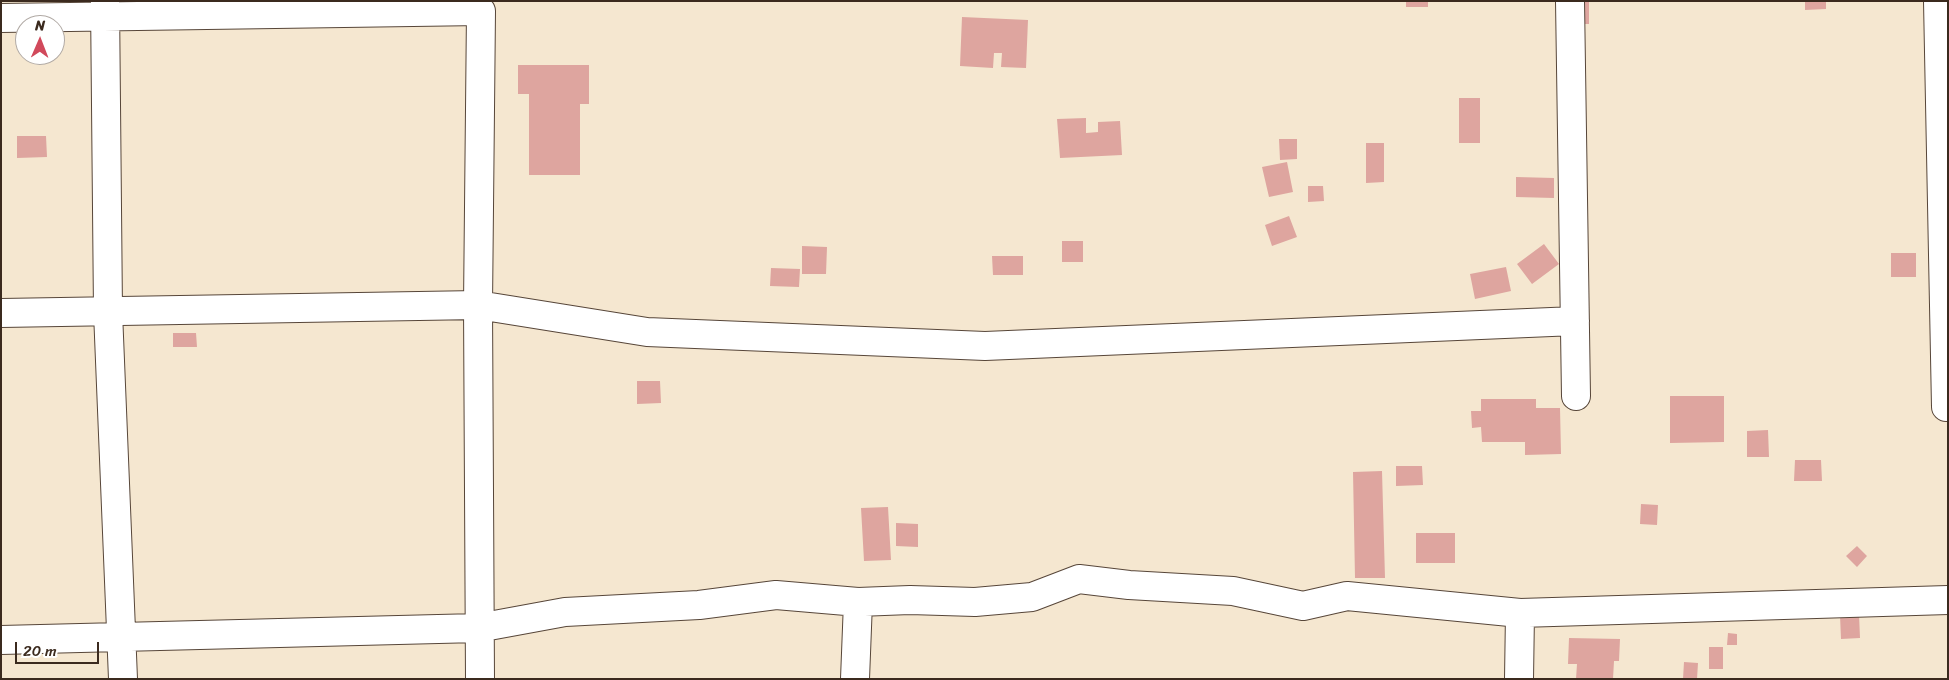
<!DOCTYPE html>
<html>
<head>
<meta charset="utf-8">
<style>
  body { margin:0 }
  #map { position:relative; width:1949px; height:680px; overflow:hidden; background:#f5e7d0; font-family:Sriracha,sans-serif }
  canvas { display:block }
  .frame { position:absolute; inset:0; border:2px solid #3b2a1e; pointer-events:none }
  .north { position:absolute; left:15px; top:15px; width:50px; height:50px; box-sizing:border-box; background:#fff; border:1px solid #b1aaa5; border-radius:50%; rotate:1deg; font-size:14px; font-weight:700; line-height:20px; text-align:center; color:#3b2a1e }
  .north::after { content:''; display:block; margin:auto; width:18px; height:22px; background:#d1495b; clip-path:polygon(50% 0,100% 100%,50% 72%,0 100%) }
  .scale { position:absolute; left:15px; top:642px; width:84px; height:22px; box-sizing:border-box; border:2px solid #3b2a1e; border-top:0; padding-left:6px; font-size:15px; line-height:18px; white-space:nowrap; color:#3b2a1e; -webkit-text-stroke:4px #fff; paint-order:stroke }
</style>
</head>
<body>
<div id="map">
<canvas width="1949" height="680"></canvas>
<div class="frame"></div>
<div class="north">N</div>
<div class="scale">20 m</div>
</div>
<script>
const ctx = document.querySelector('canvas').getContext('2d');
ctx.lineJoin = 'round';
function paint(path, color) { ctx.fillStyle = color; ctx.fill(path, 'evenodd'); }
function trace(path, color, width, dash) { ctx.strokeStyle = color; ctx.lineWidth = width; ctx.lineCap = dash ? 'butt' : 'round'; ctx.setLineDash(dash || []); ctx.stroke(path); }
paint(new Path2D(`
  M1406 1H1428V7H1406Z
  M1578 1 1589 2V24H1577Z
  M1805 1H1826V9L1805 10Z
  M962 17 1028 20 1026 68 1001 67 1002 53H994L993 68 960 66Z
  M518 65H589V104H580V175H529V94H518Z
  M1459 98H1480V143H1459Z
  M1086 118V133L1098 132V122L1120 121 1122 155 1060 158 1057 119Z
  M17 136H46L47 157 17 158Z
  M1279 139H1297V159L1280 160Z
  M1366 143H1384V182L1366 183Z
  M1287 162 1293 192 1269 197 1262 167Z
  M1516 177 1554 178V198L1516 197Z
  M1308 186H1323L1324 201 1308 202Z
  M1289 216 1297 237 1272 246 1265 225Z
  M1062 241H1083V262H1062Z
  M1544 244 1559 264 1532 284 1517 264Z
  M802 246 827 247 826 274H802Z
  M1891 253H1916V277H1891Z
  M992 256H1023V275H993Z
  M1506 267 1511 291 1475 299 1470 274Z
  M771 268 800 269 799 287 770 286Z
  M173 333H196L197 347H173Z
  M637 381H660L661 403 637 404Z
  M1670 396H1724V442L1670 443Z
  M1481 399H1536V408H1560L1561 454 1525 455V442H1482L1481 427 1472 428 1471 411H1481Z
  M1768 430 1769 457H1747V431Z
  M1795 460H1821L1822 481H1794Z
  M1396 466H1422L1423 485 1396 486Z
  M1382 471 1385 578H1355L1353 472Z
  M1641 504 1658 505 1657 525 1640 524Z
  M888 507 891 560 864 561 861 508Z
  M896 523 918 524V547L896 546Z
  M1416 533H1455V563H1416Z
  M1857 546 1867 556 1857 567 1846 556Z
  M1859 614 1860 638 1841 639 1840 615Z
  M1728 633 1737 634V645H1727Z
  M1569 638 1620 639 1619 661H1614L1613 679H1576L1577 664H1568Z
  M1709 647H1723V669H1709Z
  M1684 662 1698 663 1697 679H1683Z`), '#dea59f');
const minor = new Path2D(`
  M105 1 108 312 123 679
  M1570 1 1576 396
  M1938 1 1946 407
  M1 18 481 11 478 305 480 679
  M1 313 478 305 647 332 985 346 1575 321
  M1 640 478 628 565 612 699 605 776 595 858 602 910 600 975 602 1032 597 1079 579 1129 585 1233 591 1303 606 1347 596 1520 613 1948 600
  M855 679 858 602
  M1519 679 1520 613`);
trace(minor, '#574639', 30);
trace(minor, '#fff', 28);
</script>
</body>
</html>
